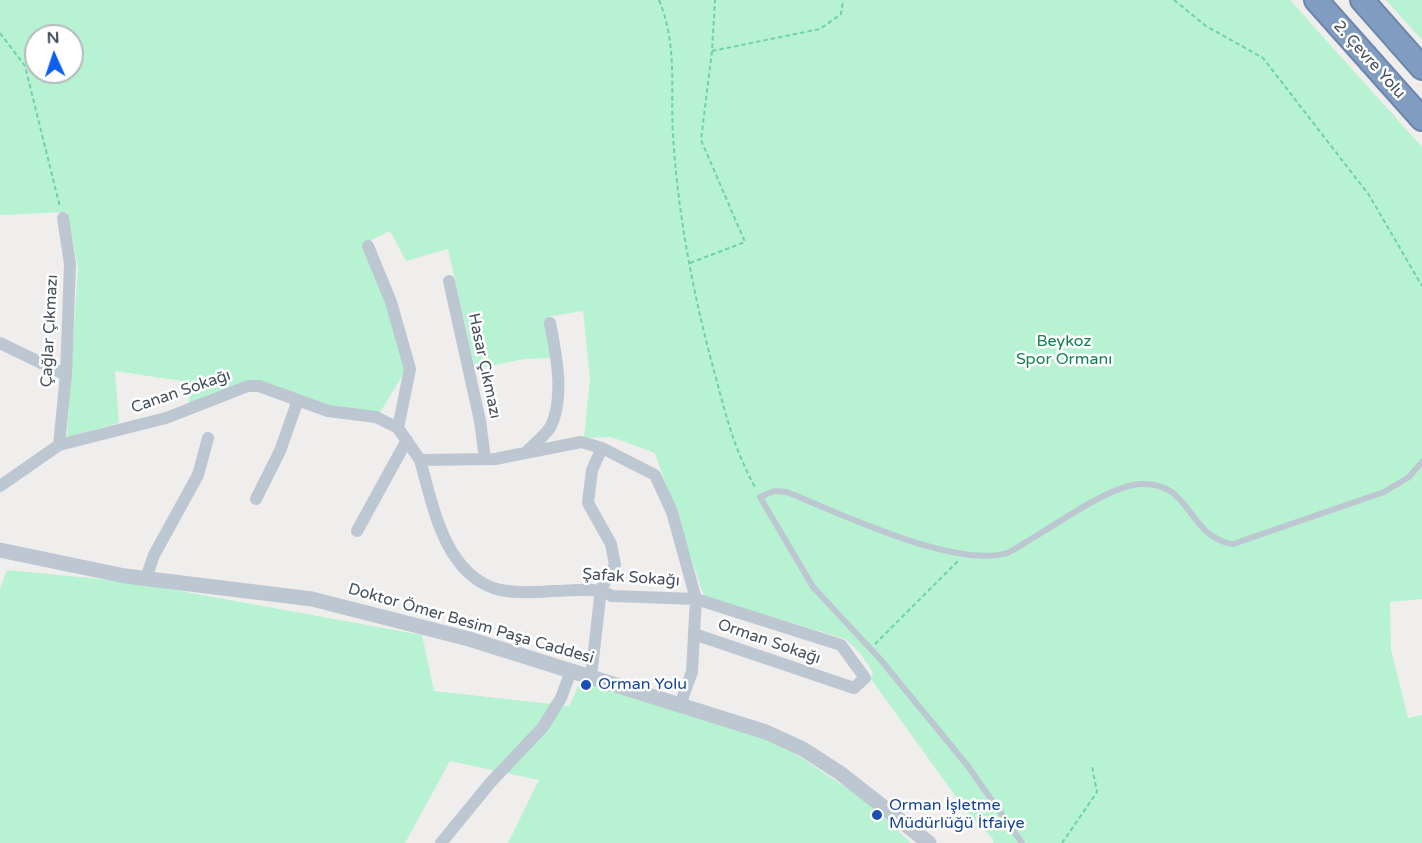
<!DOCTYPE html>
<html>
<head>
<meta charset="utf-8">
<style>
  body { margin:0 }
  #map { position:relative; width:1422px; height:843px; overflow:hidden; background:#f0eded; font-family:"Varela Round",sans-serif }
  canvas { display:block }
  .north { position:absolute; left:24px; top:24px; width:60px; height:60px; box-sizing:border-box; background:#fff; border:2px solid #b4b9be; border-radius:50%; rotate:357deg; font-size:16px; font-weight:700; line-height:24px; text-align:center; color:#444f5c }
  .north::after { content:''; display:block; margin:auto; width:21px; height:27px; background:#0b5fed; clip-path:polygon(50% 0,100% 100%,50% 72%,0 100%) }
</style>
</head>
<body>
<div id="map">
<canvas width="1422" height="843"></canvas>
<div class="north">N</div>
</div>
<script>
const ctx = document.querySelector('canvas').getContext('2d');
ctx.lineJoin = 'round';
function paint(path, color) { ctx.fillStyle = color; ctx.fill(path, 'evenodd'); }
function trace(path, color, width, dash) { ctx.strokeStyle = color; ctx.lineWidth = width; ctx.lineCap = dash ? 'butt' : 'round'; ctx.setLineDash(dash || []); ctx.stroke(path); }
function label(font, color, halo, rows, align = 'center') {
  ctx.font = font + ' "Varela Round",sans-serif'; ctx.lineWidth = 5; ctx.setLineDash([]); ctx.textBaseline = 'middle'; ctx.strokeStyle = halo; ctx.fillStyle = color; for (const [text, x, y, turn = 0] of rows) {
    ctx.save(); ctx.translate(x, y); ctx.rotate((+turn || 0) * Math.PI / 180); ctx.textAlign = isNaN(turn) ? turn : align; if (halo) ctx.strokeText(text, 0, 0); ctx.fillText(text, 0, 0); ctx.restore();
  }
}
paint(new Path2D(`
  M0 0H1290L1422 147V599L1390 602 1391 650 1408 718 1422 715V843H993V839L967 812 871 679 873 672 859 652 845 639 704 596 655 453 611 437 584 438 590 378 583 311 547 317 551 358 524 359 475 369 448 249 406 261 390 231 363 244 389 303 407 368 379 414 329 408 256 381 189 403V382L115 371 119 423 67 437 78 268 67 212 0 215ZM36 36H72V72H36Z
  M1386 0H1422V40Z
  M7 570 131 582 422 635 434 691 569 706 583 676 779 743 869 803 911 843H508L539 780 450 761 405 843H0V589Z`), '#b7f2d2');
const motorway = new Path2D(`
  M1316 0 1422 119
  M1362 0 1422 68`);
trace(motorway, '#6c87ac', 26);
trace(new Path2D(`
  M659 0C678 47 670 87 673 135 678 217 694 299 716 378 727 420 735 451 756 489
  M1174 0 1206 26 1263 58 1369 195 1422 286
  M0 33 25 66 60 207
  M712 51 820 29 841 14 843 0
  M690 263 745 242 701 140 712 51 715 0
  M875 644 958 561
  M1062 843 1097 792 1092 766`), '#6dd3a7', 2, [4.5, 3]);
trace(new Path2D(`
  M1022 843 967 765 880 659 813 587 760 497 774 491 787 492C838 513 955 569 1007 553 1015 550 1024 543 1031 539 1059 523 1109 486 1140 484 1193 481 1186 537 1233 544L1384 492 1409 477 1422 462`), '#bcc7d1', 6);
trace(new Path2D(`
  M368 246 391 302 410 369 398 428
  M449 281 480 421 485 459
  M0 343 66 375
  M59 445 66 375 70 264 63 218
  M525 453C533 445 546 435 551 426 565 396 556 354 550 323
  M420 460C433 505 443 569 493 588 510 594 536 592 554 591 574 591 595 586 612 596L696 599 841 645 865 678 854 688 694 634 692 672 680 705
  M0 486 59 445 166 418 248 386H259L328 411 376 417 398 428 420 460 495 459 581 442 602 448 655 475 672 512 696 599 694 634
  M256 499 280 451 298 400
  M357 531 407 440
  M146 578 154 555 198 475 208 438
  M591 677 601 589 615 565 611 544 588 503 592 470 602 448
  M441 843 491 782 543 727 561 698 571 671`), '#bcc7d1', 12);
trace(new Path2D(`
  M0 550 125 576 312 599 469 639 766 732 803 749 840 773 929 843`), '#bcc7d1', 15);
trace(motorway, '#819cc1', 22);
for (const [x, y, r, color] of [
  [586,685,6,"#1a4fb4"],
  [877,815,6,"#1a4fb4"]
]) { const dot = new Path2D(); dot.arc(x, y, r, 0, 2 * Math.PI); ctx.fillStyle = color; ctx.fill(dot); trace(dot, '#fff', 2); }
label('16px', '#444f5c', '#fff', [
  ["2. Çevre Yolu",1369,60,48],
  ["Çağlar Çıkmazı",50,331,-87],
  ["Hasar Çıkmazı",484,366,78],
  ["Canan Sokağı",181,392,-19],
  ["Şafak Sokağı",631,578,4],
  ["Doktor Ömer Besim Paşa Caddesi",471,624,16],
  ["Orman Sokağı",769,642,19]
]);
label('16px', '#0f8351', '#fff', [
  ["Beykoz",1064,342],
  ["Spor Ormanı",1064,360]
]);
label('16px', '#164399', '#fff', [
  ["Orman Yolu",598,685],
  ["Orman İşletme",889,806],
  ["Müdürlüğü İtfaiye",889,824]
], 'left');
</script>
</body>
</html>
